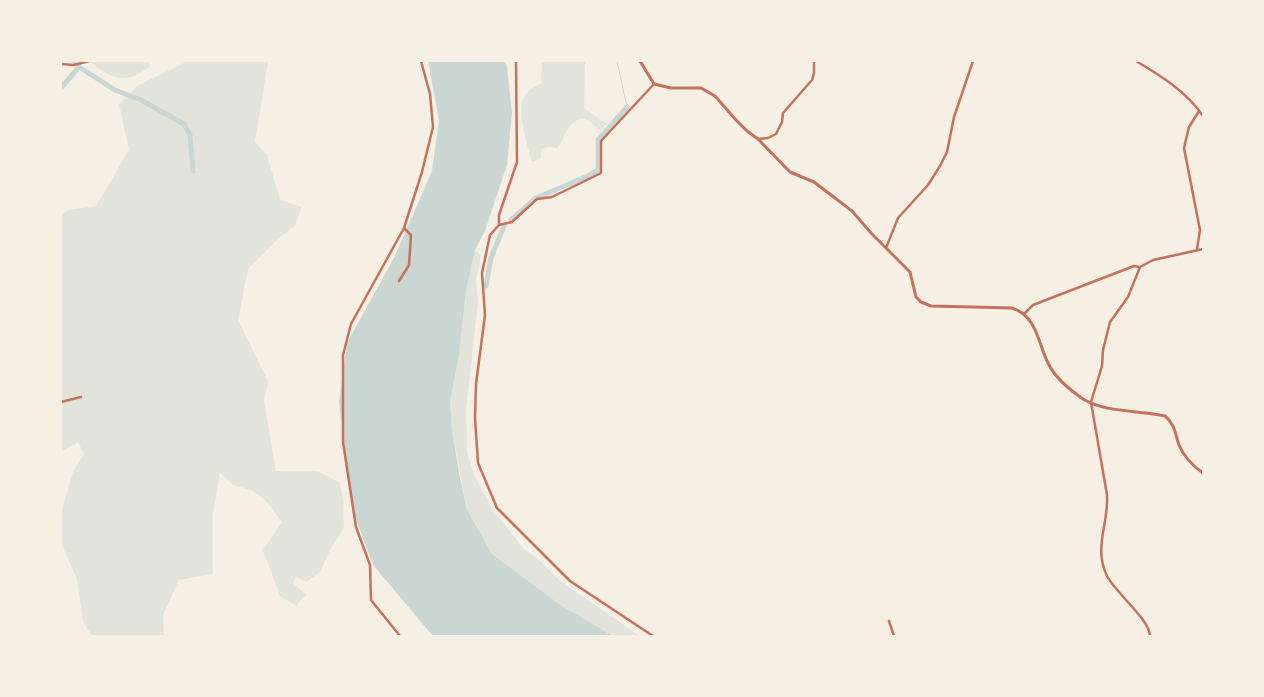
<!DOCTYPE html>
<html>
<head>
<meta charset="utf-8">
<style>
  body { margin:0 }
  #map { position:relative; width:1264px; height:697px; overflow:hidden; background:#f6efe4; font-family:"Noto Sans",sans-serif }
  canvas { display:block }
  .frame { position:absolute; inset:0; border:62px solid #f6efe4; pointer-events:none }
</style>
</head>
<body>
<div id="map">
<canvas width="1264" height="697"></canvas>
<div class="frame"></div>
</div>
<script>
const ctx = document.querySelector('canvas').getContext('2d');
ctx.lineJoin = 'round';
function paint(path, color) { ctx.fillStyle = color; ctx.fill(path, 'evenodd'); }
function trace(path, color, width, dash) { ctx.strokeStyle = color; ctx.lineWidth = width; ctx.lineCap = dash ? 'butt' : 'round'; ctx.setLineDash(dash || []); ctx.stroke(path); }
paint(new Path2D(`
  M89 61H148L150 66C126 86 111 79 89 61Z
  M188 61H268L255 142 267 155 280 200 302 207 295 226 280 237 248 269 238 320 268 381 264 401 276 471H318L340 483 343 500 344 528 330 550 320 572 306 582 296 576 293 583 306 595 296 606 280 596 263 550 282 522 265 500 251 490 233 485 220 473 213 515V574L179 580 163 615 164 636H92L83 622 77 579 61 543V513L73 472 84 454 78 442 61 452V214L69 210 96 206 129 150 119 104 137 86Z
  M542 61H585L584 108 607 124 600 130 589 121 582 118C566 124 566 135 558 148L549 147 541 149V159L532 162C528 146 517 115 523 99 526 91 535 87 541 83Z
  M475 250 481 255 476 281 478 302 466 410 467 452 475 477 493 510 524 549 538 559 560 581 640 636H613L559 604 492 554 467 510 452 430 450 401 459 355 466 291Z`), '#e2e4dc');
paint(new Path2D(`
  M428 61H505L507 68 512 112 507 165 485 231 475 250 466 291 459 355 450 401 452 430 459 473 467 510 492 554 559 604 613 636H433L373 565 353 511 339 402 347 343 394 258 432 171 439 120Z`), '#c9d6d2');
trace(new Path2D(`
  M617 61 627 107`), '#c9d6d2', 1);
trace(new Path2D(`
  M74 61 75 62
  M79 67 115 90 141 100 184 124 190 135 193 171
  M61 88 79 67
  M511 220 536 198 588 176 598 170V140L627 107
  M486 286 491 258 504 226`), '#c9d6d2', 5);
trace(new Path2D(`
  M1136 61C1161 76 1186 91 1203 116
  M61 64 74 65 89 61
  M758 139 768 138 776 134 782 122 783 113 812 80 814 73V61
  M499 225V215L517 162 516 61
  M886 248 898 218 928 185 940 166 947 152 954 117 973 61
  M1197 249 1200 230 1184 148 1189 127 1199 111
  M399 281 409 265 411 235 404 228
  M1024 314 1033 305 1134 266 1139 267
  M61 402 81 397
  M889 621 894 636
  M400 636 371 600 370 565 356 527 343 442V355L351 324 404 228 422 172 433 127 430 94 421 61
  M653 636 570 581 497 508 478 463 475 418 476 384 485 315 482 273 490 235 499 225 512 222 537 199 552 197 601 173V141L654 84
  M1150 636C1150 620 1115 592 1107 576 1093 547 1109 524 1107 495L1091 402 1102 366 1103 350 1110 322 1128 297 1140 267 1153 260 1203 249`), '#c5725c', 2.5);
trace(new Path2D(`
  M640 61 654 84 671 88H701L715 96 736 120 747 131 758 139 790 172 814 182 852 211 871 233 910 272 916 297 921 302 931 306 1012 308C1037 316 1038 343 1048 363 1055 378 1070 390 1083 399 1106 413 1139 410 1165 416 1175 424 1175 434 1179 445 1184 457 1193 466 1203 473`), '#c5725c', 3);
</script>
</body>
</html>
